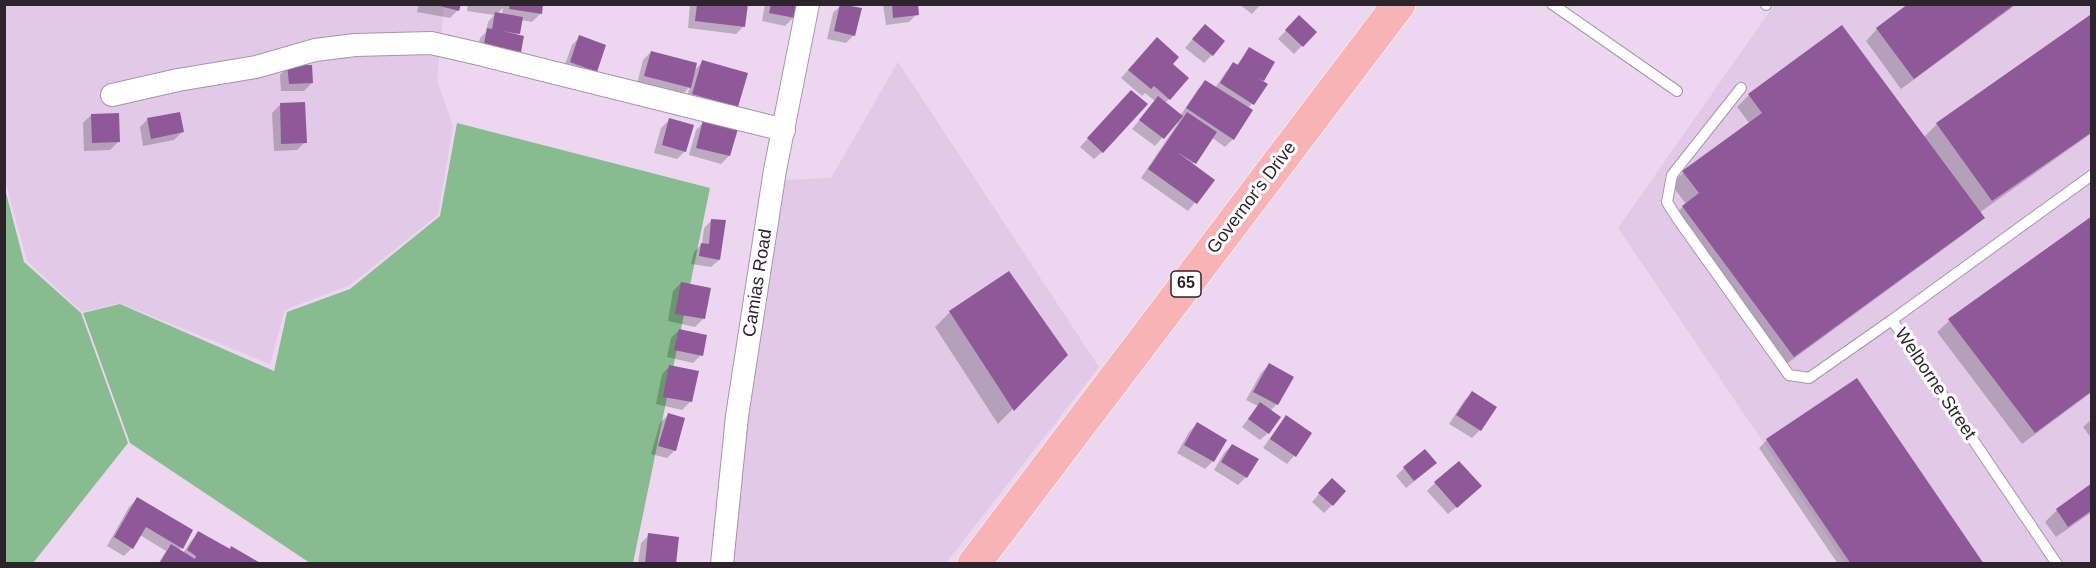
<!DOCTYPE html>
<html>
<head>
<meta charset="utf-8">
<style>
  body { margin:0 }
  #map { position:relative; width:2096px; height:568px; overflow:hidden; background:#ecd6f0; font-family:Helvetica,sans-serif }
  canvas { display:block }
  .frame { position:absolute; inset:0; border:6px solid #2c232d; pointer-events:none }
</style>
</head>
<body>
<div id="map">
<canvas width="2096" height="568"></canvas>
<div class="frame"></div>
</div>
<script>
const ctx = document.querySelector('canvas').getContext('2d');
ctx.lineJoin = 'round';
function paint(path, color) { ctx.fillStyle = color; ctx.fill(path, 'evenodd'); }
function trace(path, color, width, dash) { ctx.strokeStyle = color; ctx.lineWidth = width; ctx.lineCap = dash ? 'butt' : 'round'; ctx.setLineDash(dash || []); ctx.stroke(path); }
function label(font, color, halo, rows, align = 'center') {
  ctx.font = font + ' Helvetica,sans-serif'; ctx.lineWidth = 6; ctx.setLineDash([]); ctx.textBaseline = 'middle'; ctx.strokeStyle = halo; ctx.fillStyle = color; for (const [text, x, y, turn = 0] of rows) {
    ctx.save(); ctx.translate(x, y); ctx.rotate((+turn || 0) * Math.PI / 180); ctx.textAlign = isNaN(turn) ? turn : align; if (halo) ctx.strokeText(text, 0, 0); ctx.fillText(text, 0, 0); ctx.restore();
  }
}
paint(new Path2D(`
  M4 5H444L437 81 453 126 438 215 350 285 285 310 270 364 120 303 82 312 27 261 5 180Z
  M1774 5H2091V563H1845L1618 228Z
  M898 62 1099 367 946 563 727 564V548L784 180 831 178Z`), '#e3c9e8');
paint(new Path2D(`
  M457 123 710 188 633 563H310L130 443 83 313 120 304 274 371 287 312 350 289 440 216Z
  M5 189 24 262 81 313 128 443 33 563H5Z`), '#88bb8f');
paint(new Path2D(`
  M419 4H459L458 10 450 18 417 12Z
  M468 4H542L540 14 532 22 521 20 518 33 516 36 520 52 512 60 477 52 480 38 486 32 488 22 494 15 467 11ZM503 8 502 15 497 14Z
  M690 4H747L744 26 736 34 688 28Z
  M765 4H796L793 18 785 26 762 21Z
  M883 4H916L917 14 909 22 886 25Z
  M1239 4H1261L1252 14Z
  M1911 4H2017L1901 89 1866 41 1877 29Z
  M841 5 854 35 846 43 827 39 833 13Z
  M1299 17 1315 32 1294 54 1278 39Z
  M2092 20V133L1979 213 1983 218 1971 229 1781 368 1671 218 1686 204 1671 184 1683 173 1750 124 1737 107 1749 95 1842 27 1924 137 1937 124Z
  M1197 34 1212 55 1204 63 1185 48Z
  M580 37 596 71 588 79 563 70 572 45Z
  M1149 47 1171 64 1169 99 1165 103 1180 116 1198 89 1206 82 1215 88 1226 72 1234 64 1236 66 1249 49 1273 62 1261 82 1265 85 1248 109 1233 139 1225 147 1211 137 1192 165 1213 180 1188 211 1141 178 1178 123 1176 122 1155 146 1132 129 1155 101 1145 93 1142 96 1121 78Z
  M651 52 694 71 702 62 737 106 729 114 685 102 690 87 681 95 637 84 643 60Z
  M288 67 312 83 304 91H281L280 75Z
  M1124 100 1102 152 1094 159 1080 147Z
  M280 105 305 142 297 150 274 151 272 113Z
  M91 115 118 142 110 150 84 151 83 123Z
  M148 119 182 132 174 140 143 146 140 127Z
  M669 120 685 151 677 159 654 153 661 128Z
  M704 122 729 156 721 164 689 155 696 130Z
  M2092 218V392L2022 444 1937 332 1949 321Z
  M712 220 719 260 711 267 691 264 694 252 702 244 704 228Z
  M681 283 703 319 695 327 668 321 673 291Z
  M950 312 1066 355 998 424 935 327Z
  M679 330 701 355 693 363 667 357 671 338Z
  M1269 365 1277 404 1270 411 1268 433 1260 440 1242 427 1258 406 1246 400 1261 373Z
  M670 366 690 402 682 410 656 404 662 374Z
  M1856 380 1982 564H1838L1759 448 1767 440Z
  M1472 393 1480 430 1472 438 1449 424 1464 401Z
  M668 415 675 450 667 458 651 454 660 423Z
  M1286 417 1294 456 1287 464 1263 448 1279 425Z
  M2092 419V439L2083 427Z
  M1197 424 1225 441 1213 461 1205 469 1177 453 1189 432Z
  M1232 445 1246 477 1238 485 1214 470 1224 453Z
  M1404 468 1427 471 1406 488 1396 476Z
  M1435 483 1472 494 1448 514 1427 491Z
  M2092 485V512L2056 537 2045 522 2057 510Z
  M1324 488 1332 505 1324 513 1312 502Z
  M137 499 181 548 179 551 183 553 191 541 199 533 258 563 158 564 166 551 140 535 132 548 124 556 107 546 129 507Z
  M649 535 675 564H638L641 543Z`), '#0003');
paint(new Path2D(`
  M432 4H461L459 11Z
  M510 4H543L542 14 509 9Z
  M697 4H748L745 27 695 21Z
  M771 4H797L795 18 769 13Z
  M840 4 862 8 855 36 834 31Z
  M892 4H918L919 15 893 18Z
  M1908 4H2015L1914 79 1876 28Z
  M495 12 523 17 520 34 502 31 524 36 521 52 484 44 487 28 492 29Z
  M1299 15 1317 32 1303 47 1285 30Z
  M2090 15 2092 17V132L1992 201 1936 123Z
  M1205 24 1225 41 1213 56 1192 39Z
  M1842 25 1985 218 1794 357 1682 206 1699 193 1682 171 1762 113 1748 94Z
  M579 35 606 45 597 72 570 62Z
  M1157 37 1179 57 1173 64 1189 78 1170 100 1154 86 1151 89 1128 70Z
  M1249 47 1275 62 1264 81 1258 78 1268 84 1254 105 1220 83 1233 62 1238 65Z
  M651 51 697 63 691 88 644 76Z
  M702 60 748 73 738 107 692 94Z
  M287 65H312L313 83 289 84Z
  M1205 80 1253 110 1234 140 1186 108Z
  M1131 90 1148 104 1103 153 1087 138Z
  M1158 96 1183 116 1164 139 1139 120Z
  M305 102 307 143 281 144 280 103Z
  M180 112 184 132 151 139 147 118Z
  M1187 112 1217 132 1196 164 1177 152 1215 180 1197 204 1148 169Z
  M119 113 120 142 92 143 91 114Z
  M669 118 694 125 686 152 662 145Z
  M703 120 738 129 730 156 696 148Z
  M2092 216V391L2035 433 1948 319Z
  M711 219 726 220 720 260 699 256 701 243 709 244Z
  M1009 271 1068 355 1014 411 949 311Z
  M681 282 711 288 705 319 675 314Z
  M679 329 707 335 703 356 674 350Z
  M1269 363 1294 377 1278 405 1253 392Z
  M669 365 699 371 692 402 663 397Z
  M1857 378 1984 564H1851L1766 439Z
  M1472 391 1497 407 1481 431 1456 415Z
  M1260 402 1281 417 1269 434 1248 419Z
  M668 413 685 418 676 451 658 446Z
  M1286 415 1312 433 1296 457 1270 439Z
  M1197 422 1227 440 1214 462 1184 445Z
  M1232 444 1259 459 1247 478 1221 462Z
  M1425 449 1437 463 1414 481 1403 467Z
  M1459 461 1482 486 1457 508 1434 482Z
  M1332 478 1346 491 1333 506 1318 493Z
  M2092 483V510L2068 527 2056 509Z
  M137 497 193 530 183 549 146 527 133 549 114 537Z
  M198 531 230 549 231 546 262 564H159L171 544 195 559 196 556 187 550Z
  M648 533 679 537 676 564H645Z`), '#8f5899');
const service = new Path2D(`
  M1552 4 1677 91
  M1766 4V5
  M1741 88 1672 175 1667 202 1677 218 1789 375 1809 378 1892 320
  M2057 564 1892 320 2092 175`);
const minor = new Path2D(`
  M112 95 178 80 256 67 315 50 355 45 431 43 475 53 784 130
  M722 564 737 416 775 170 808 4`);
const trunk = new Path2D(`
  M974 564 1399 4`);
trace(service, '#a793ab', 12);
trace(minor, '#a793ab', 24);
trace(trunk, '#fff', 34);
trace(service, '#fff', 10);
trace(minor, '#fff', 22);
trace(trunk, '#f8b3b6', 33);
for (const [x, y, w] of [
  [1186,284,30]
]) { const box = new Path2D(); box.roundRect(x - w / 2, y - 13, w, 26, 4.5); ctx.fillStyle = '#fff'; ctx.fill(box); trace(box, '#2c232d', 1.5); }
label('bold 16px', '#2c232d', null, [
  ["65",1186,284]
]);
label('18px', '#2c232d', '#fff', [
  ["Governor's Drive",1252,198,-53],
  ["Camias Road",758,283,-81],
  ["Welborne Street",1935,384,56]
]);
</script>
</body>
</html>
